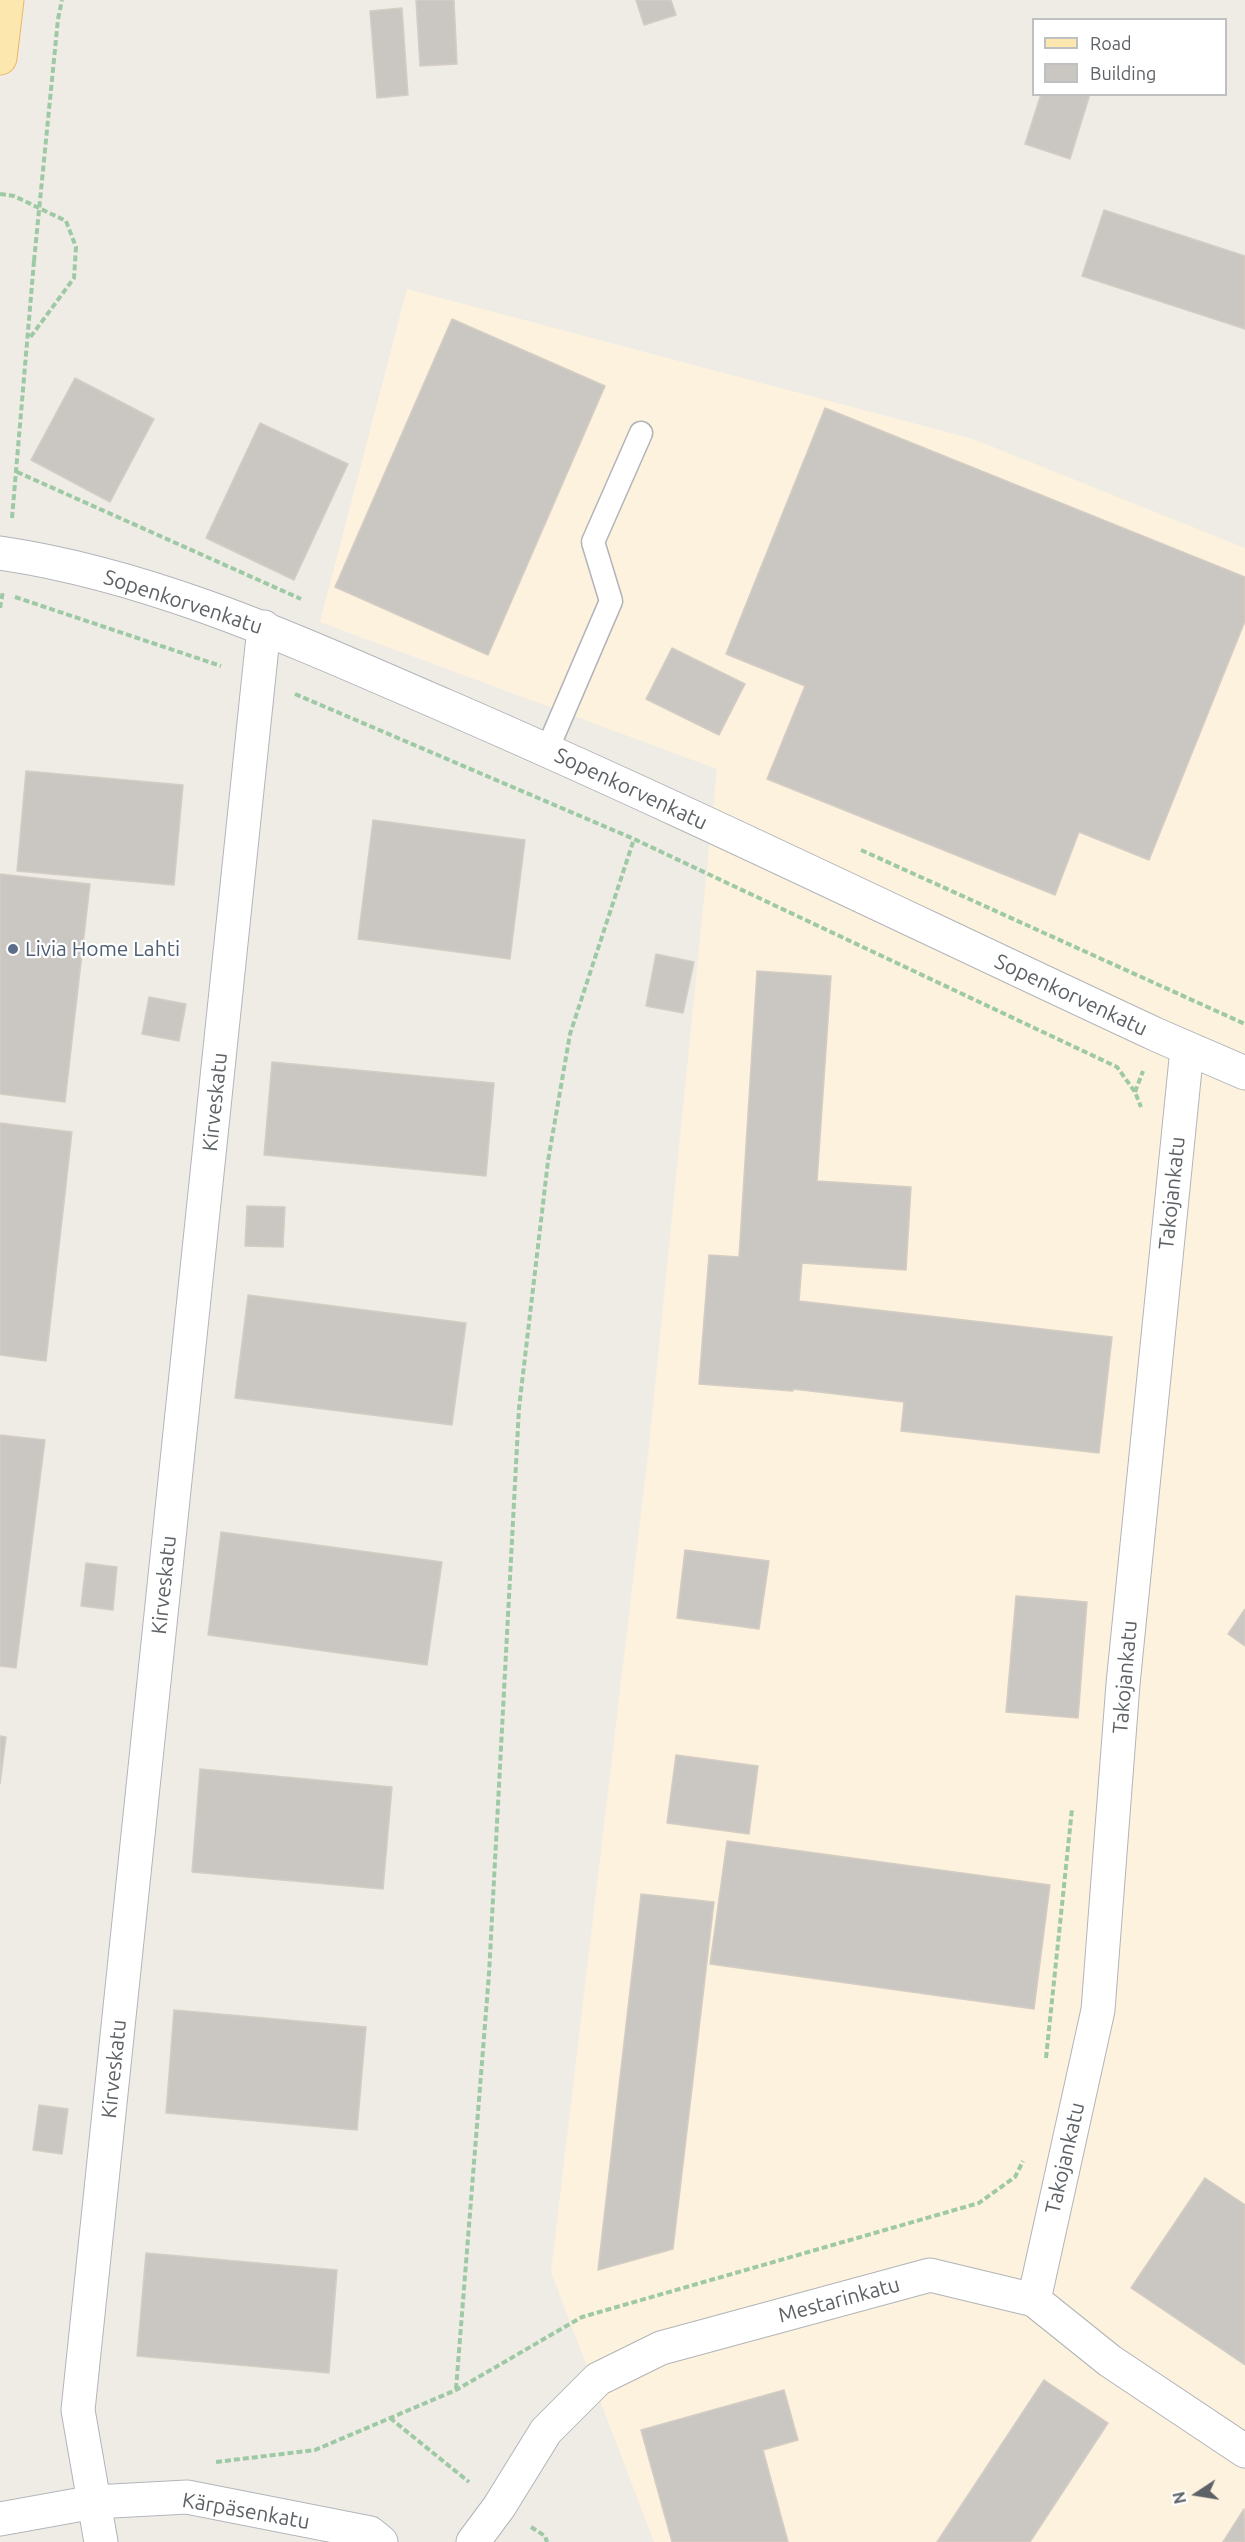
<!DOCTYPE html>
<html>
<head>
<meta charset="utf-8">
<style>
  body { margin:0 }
  #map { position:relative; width:1245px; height:2542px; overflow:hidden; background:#efece6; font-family:Ubuntu,sans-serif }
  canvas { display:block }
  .legend { position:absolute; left:1032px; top:18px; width:195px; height:78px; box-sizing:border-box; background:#fff; border:2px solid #bec0c2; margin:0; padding:8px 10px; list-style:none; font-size:18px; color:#5d6266 }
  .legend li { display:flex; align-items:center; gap:12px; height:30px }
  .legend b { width:30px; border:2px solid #bec0c2 }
  .north { position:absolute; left:1167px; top:2464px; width:60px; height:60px; -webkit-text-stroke:4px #fff; paint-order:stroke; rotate:258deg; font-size:16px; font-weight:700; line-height:24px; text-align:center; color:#5d6266 }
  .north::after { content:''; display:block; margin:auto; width:21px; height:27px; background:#5d6266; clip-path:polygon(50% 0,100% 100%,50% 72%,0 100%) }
</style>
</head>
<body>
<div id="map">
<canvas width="1245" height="2542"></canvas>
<ul class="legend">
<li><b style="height:8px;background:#fce7ae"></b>Road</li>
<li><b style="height:16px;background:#cac7c3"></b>Building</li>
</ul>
<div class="north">N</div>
</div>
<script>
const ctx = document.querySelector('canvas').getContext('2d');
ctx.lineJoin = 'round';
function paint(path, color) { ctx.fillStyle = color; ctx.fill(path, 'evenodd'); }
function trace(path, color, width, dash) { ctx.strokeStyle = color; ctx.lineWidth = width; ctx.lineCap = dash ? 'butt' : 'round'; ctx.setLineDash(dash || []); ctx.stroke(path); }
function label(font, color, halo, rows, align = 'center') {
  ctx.font = font + ' Ubuntu,sans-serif'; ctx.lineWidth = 4.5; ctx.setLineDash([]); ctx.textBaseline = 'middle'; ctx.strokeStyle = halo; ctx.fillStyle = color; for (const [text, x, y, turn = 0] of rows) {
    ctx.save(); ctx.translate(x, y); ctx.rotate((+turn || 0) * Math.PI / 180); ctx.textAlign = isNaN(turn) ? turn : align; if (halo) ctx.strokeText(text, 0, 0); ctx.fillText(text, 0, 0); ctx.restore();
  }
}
paint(new Path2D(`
  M407 289 973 439 1245 548V2542H654L551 2272 649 1446 717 769 320 622Z`), '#fdf2dd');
const building = new Path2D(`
  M416 0H454L457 64 420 66Z
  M636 0H671L676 15 644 25Z
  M402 8 408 95 377 98 370 11Z
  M1041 94H1090L1070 159 1025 144Z
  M1104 210 1245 256V329L1082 276Z
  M452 319 605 386 488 655 335 587Z
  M75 378 154 419 110 502 31 460Z
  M825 408 1245 577V621L1149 860 1079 832 1055 895 767 779 805 686 726 654Z
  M260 423 348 464 294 580 206 538Z
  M672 648 745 684 719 735 646 699Z
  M26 771 183 785 174 885 17 871Z
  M373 820 525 840 510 959 358 939Z
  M0 874 90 884 65 1102 0 1094Z
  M656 954 694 962 683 1013 646 1006Z
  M757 971 831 976 817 1181 911 1187 906 1270 802 1263 799 1301 1112 1337 1099 1453 901 1431 904 1402 793 1389V1391L699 1384 709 1255 739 1257Z
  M149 997 186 1004 179 1041 142 1034Z
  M272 1062 494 1083 486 1176 264 1155Z
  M0 1123 72 1132 46 1361 0 1355Z
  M247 1206 285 1207 283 1247 245 1246Z
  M248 1295 466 1323 452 1425 235 1398Z
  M0 1435 45 1440 16 1668 0 1666Z
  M221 1532 442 1562 427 1665 208 1635Z
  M685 1550 769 1561 759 1629 677 1618Z
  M86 1563 117 1567 113 1610 81 1606Z
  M1016 1596 1087 1602 1078 1718 1006 1712Z
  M1245 1609V1646L1228 1634Z
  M0 1736 6 1737 0 1784Z
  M676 1755 758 1766 749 1834 667 1823Z
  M200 1769 392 1787 383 1889 192 1872Z
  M727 1841 1050 1885 1034 2009 710 1964Z
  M641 1894 714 1902 673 2249 598 2270Z
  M174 2010 366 2027 357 2130 166 2113Z
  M39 2105 68 2109 62 2154 33 2150Z
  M1205 2178 1245 2205V2365L1131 2288Z
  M146 2253 337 2270 329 2373 137 2356Z
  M1044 2380 1108 2423 1030 2542H937Z
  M784 2390 798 2440 763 2450 788 2542H672L641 2430Z
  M1244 2509 1245 2542H1223Z`);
paint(building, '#cac7c3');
trace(building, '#d4cdc4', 1.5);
const lane = new Path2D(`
  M547 750 611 601 593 542 641 433`);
const street = new Path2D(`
  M0 553C157 576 302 644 446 706 686 810 920 925 1157 1035L1245 1073
  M1034 2300 1098 2010 1123 1684 1187 1049
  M101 2542 78 2410 264 627
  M473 2542 499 2507 546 2431 598 2379 661 2348 930 2275 1034 2300 1110 2361 1245 2451`);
const secondary = new Path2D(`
  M0 2519 94 2502 187 2497 370 2533 381 2542`);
const primary = new Path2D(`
  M0 58 7 0`);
trace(lane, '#b1b4b8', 25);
trace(street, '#b1b4b8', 35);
trace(secondary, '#b2b6ba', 35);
trace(primary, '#ecb662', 35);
trace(new Path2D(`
  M58 19 62 0
  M0 194 14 196 66 221 76 247 74 278 29 339
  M17 472 301 599
  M12 518 34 261
  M15 597 221 666
  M0 608 3 591
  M295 694 634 839 1117 1067 1135 1092 1141 1107
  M861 850 1245 1024
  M1135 1092 1143 1071
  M1046 2058 1072 1809
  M456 2389 489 1974 519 1408 548 1161 570 1034 634 839
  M390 2418 469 2482
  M216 2462 315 2450 456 2390 582 2317 979 2203 1015 2177 1023 2161
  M531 2527 545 2536 547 2542`), '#9ec9a5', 4, [6, 3]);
trace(lane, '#fff', 22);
trace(street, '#fff', 33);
trace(secondary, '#fff', 33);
trace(primary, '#fce7ae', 33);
trace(new Path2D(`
  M34 261 58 19`), '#9ec9a5', 4, [6, 3]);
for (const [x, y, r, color] of [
  [13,949,6,"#5c6f8a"]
]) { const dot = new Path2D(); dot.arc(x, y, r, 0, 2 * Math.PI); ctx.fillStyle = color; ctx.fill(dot); trace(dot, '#fff', 2); }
label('21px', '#5d6266', '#fff', [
  ["Sopenkorvenkatu",183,602,18],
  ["Sopenkorvenkatu",631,789,25],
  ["Sopenkorvenkatu",1071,995,25],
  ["Kirveskatu",215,1102,-84],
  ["Takojankatu",1172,1193,-84],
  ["Kirveskatu",164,1585,-84],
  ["Takojankatu",1125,1677,-85],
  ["Kirveskatu",114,2069,-84],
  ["Takojankatu",1065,2158,-77],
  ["Mestarinkatu",839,2300,-15],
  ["Kärpäsenkatu",246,2511,10]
]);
label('21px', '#4e5e75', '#fff', [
  ["Livia Home Lahti",25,949]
], 'left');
</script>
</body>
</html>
